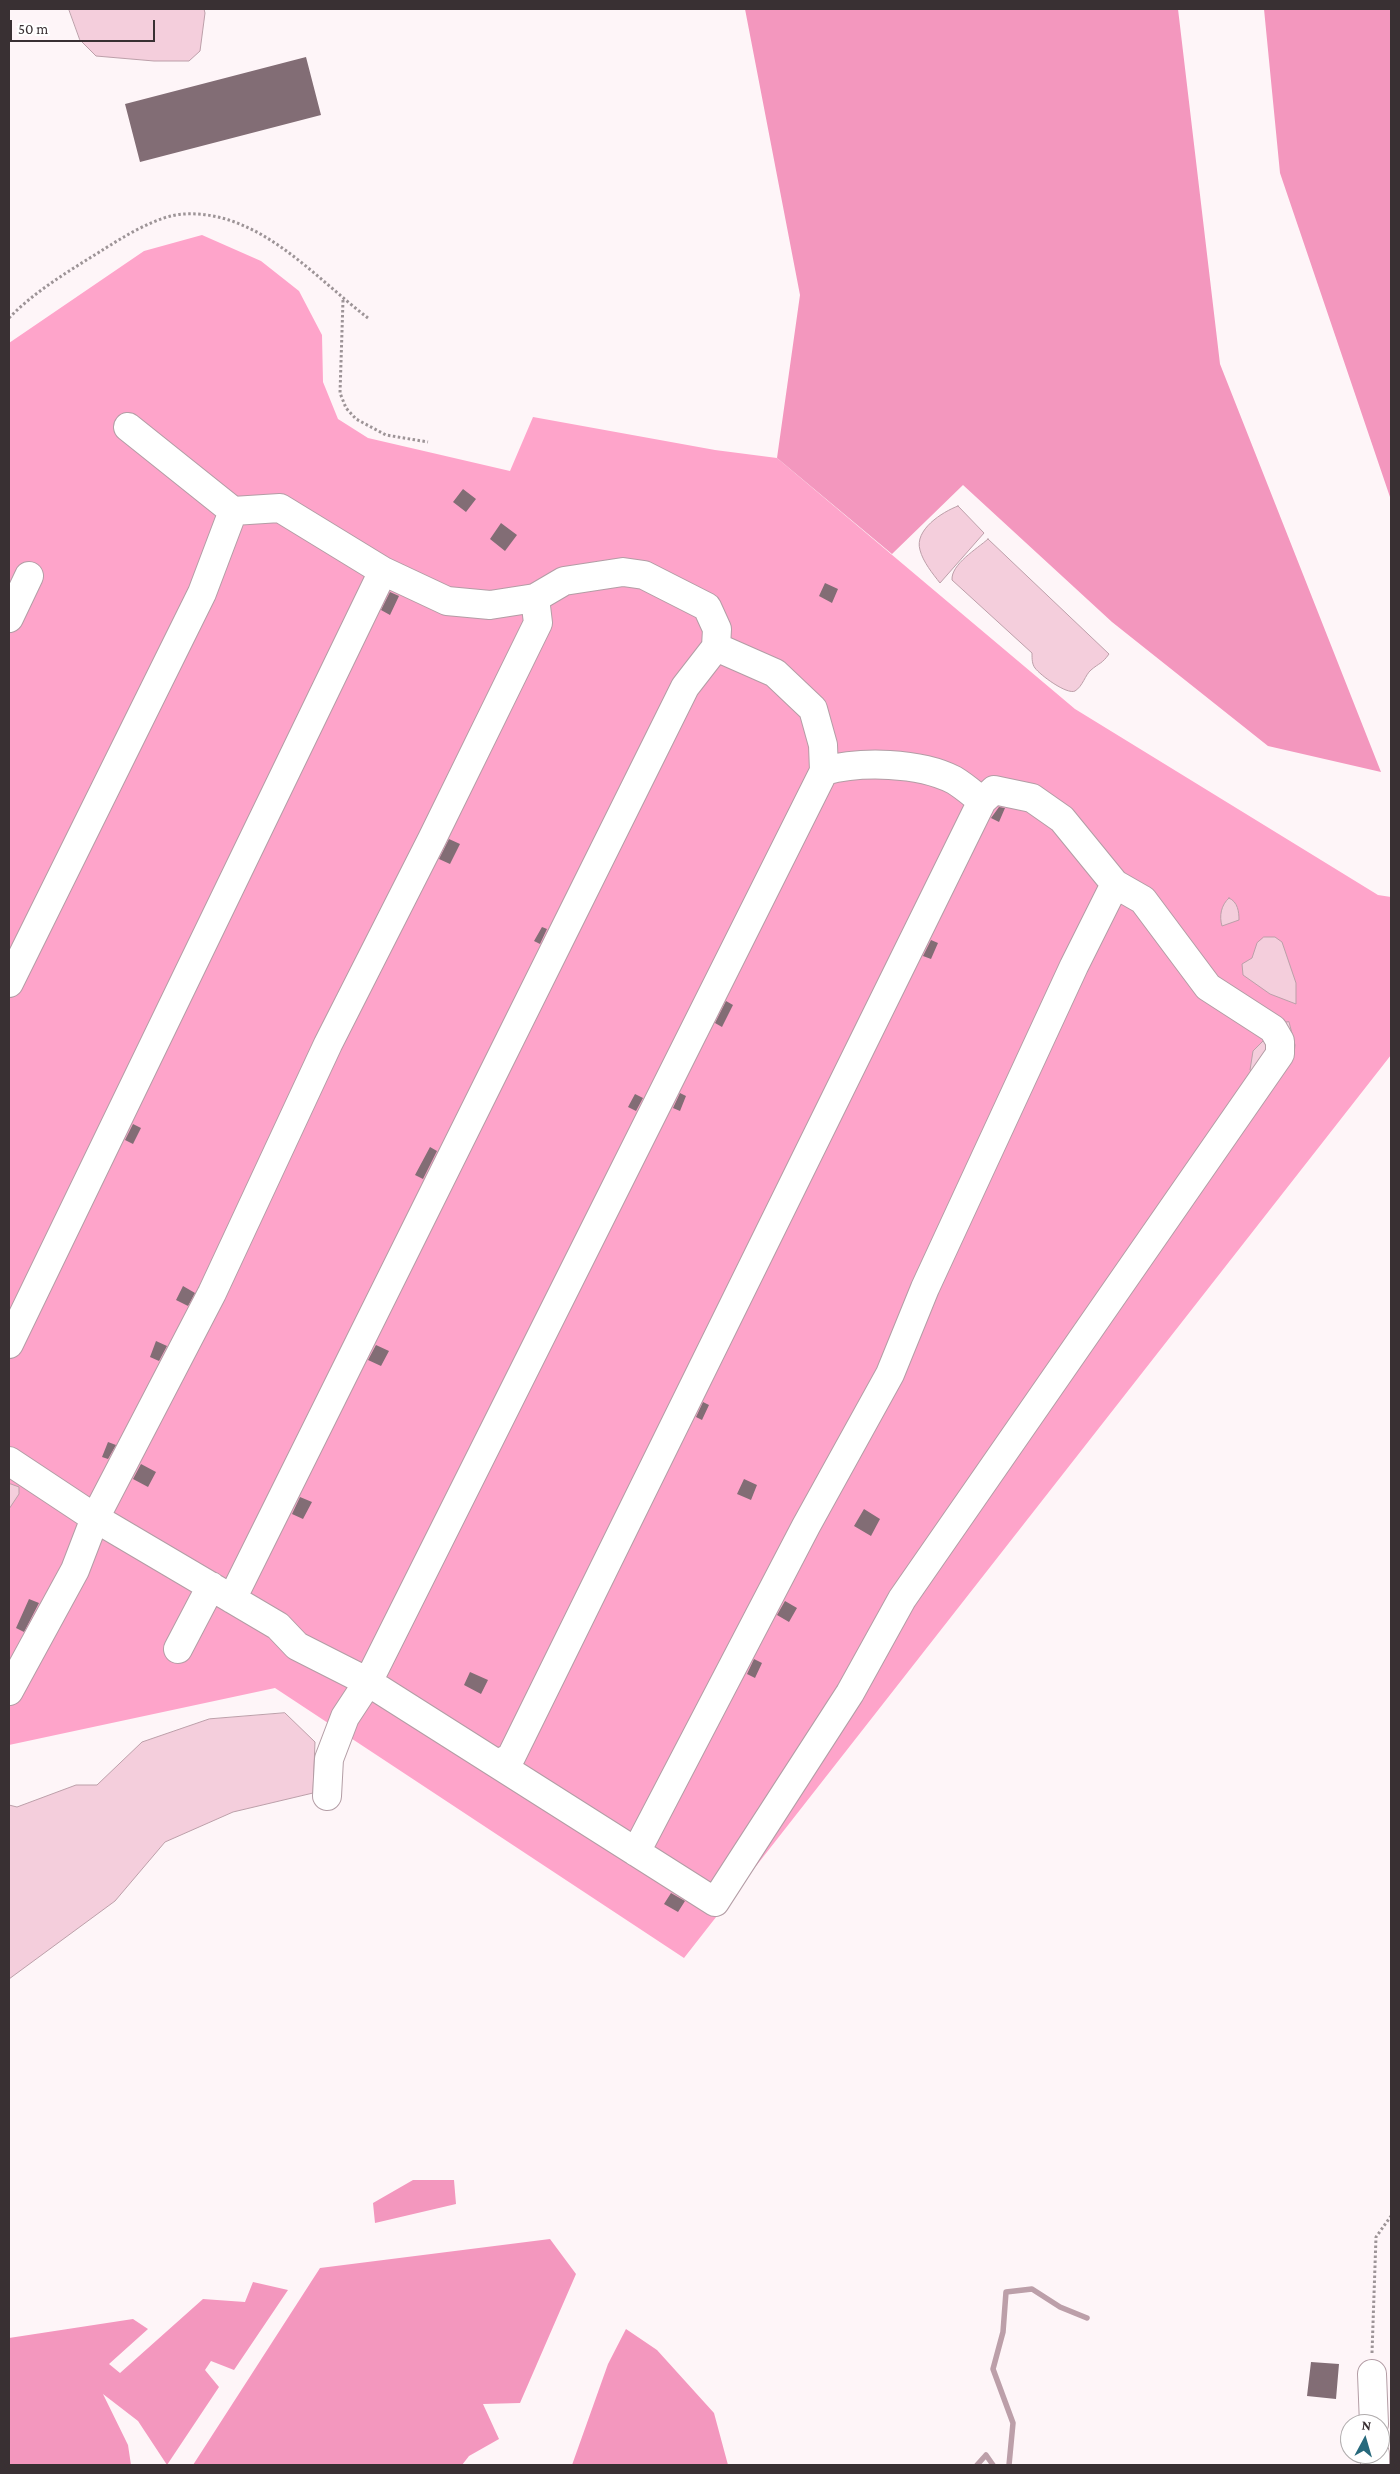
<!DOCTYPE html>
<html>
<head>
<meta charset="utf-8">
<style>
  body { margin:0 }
  #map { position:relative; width:1400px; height:2474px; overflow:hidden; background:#fef5f8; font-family:"Crimson Pro",serif }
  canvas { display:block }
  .frame { position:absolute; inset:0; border:10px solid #393033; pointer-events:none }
  .north { position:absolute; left:1340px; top:2414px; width:50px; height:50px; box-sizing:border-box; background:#fff; border:1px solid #b0acad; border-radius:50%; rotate:6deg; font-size:14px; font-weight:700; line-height:20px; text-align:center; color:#393033 }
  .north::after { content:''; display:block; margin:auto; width:18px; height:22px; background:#27697c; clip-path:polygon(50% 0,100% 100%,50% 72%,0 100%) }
  .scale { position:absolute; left:10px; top:20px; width:145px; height:22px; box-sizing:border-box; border:2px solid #393033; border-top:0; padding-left:6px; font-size:15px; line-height:18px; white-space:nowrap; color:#393033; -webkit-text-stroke:4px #fff; paint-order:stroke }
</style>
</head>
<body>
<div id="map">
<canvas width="1400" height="2474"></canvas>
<div class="frame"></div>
<div class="north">N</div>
<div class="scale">50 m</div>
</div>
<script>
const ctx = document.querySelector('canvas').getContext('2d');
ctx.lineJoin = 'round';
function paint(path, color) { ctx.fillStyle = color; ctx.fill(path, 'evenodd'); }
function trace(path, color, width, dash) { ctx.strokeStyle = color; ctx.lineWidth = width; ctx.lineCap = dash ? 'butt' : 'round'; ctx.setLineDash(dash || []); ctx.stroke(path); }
paint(new Path2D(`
  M202 235 261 261 299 291 322 335 323 382 338 419 368 438 510 471 533 417 715 450 777 458 1075 709 1378 895 1391 897V1055L684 1958 275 1688 9 1745V343L144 251Z`), '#fea4ca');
paint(new Path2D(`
  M745 9H1178L1220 364 1381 772 1268 746 1112 622 963 485 892 554 777 458 800 295Z
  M1264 9H1391V500L1280 173Z
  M413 2180H454L456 2204 375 2223 373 2203Z
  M550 2239 576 2274 520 2403 483 2404 499 2439 469 2456 462 2465H193L320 2268Z
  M253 2282 288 2290 234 2370 211 2361 205 2370 219 2387 167 2465 138 2421 103 2394 128 2445 131 2465H9V2338L133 2319 148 2329 109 2364 120 2373 203 2299 245 2302Z
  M626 2329 657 2350 714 2413 728 2465H572L608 2364Z`), '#f397be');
const water = new Path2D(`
  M69 9H204L205 13 200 51 189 61H154L96 56 80 40Z
  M958 506 984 533 940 583C933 574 923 562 920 550 914 530 942 512 958 506Z
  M988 539 1109 654C1102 664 1099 663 1091 670 1085 675 1083 686 1075 691 1067 695 1040 675 1035 668 1032 664 1032 659 1032 653L952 580C951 564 977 549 988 539Z
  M1229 898C1238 902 1239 912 1239 920L1222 926C1219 916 1221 905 1229 898Z
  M1264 937H1275L1282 942 1296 983V1004L1270 994 1243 975 1242 964 1252 958 1257 943Z
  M1289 1022 1295 1045 1294 1054 1264 1071 1253 1073 1250 1070 1253 1051 1281 1023Z
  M11 1484 19 1487V1494L9 1509V1485Z
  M285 1713 315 1742 313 1793 233 1812 165 1842 115 1901 9 1979V1805L17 1807 76 1785H97L142 1742 209 1719Z`);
paint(water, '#f4cedc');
trace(water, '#bc9fa9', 1);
trace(new Path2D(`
  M977 2465 986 2455 993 2465
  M1009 2465 1013 2423 993 2369 1003 2332 1006 2292 1032 2289 1060 2307 1087 2318`), '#bc9fa9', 5.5);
paint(new Path2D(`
  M306 57 321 115 140 162 125 104Z
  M463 489 476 499 466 512 453 502Z
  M501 523 517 535 505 551 490 539Z
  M825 583 838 589 832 603 819 596Z
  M390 592 399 596 390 615 381 610Z
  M999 807 1005 808 999 822 991 818Z
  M449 839 460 844 450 864 439 859Z
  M542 927 547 929 540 944 534 941Z
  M931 940 938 943 931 959 923 956Z
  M726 1001 733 1005 722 1027 715 1023Z
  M680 1093 686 1096 680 1111 673 1108Z
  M635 1094 643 1098 636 1111 628 1107Z
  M133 1124 141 1128 133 1144 125 1140Z
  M430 1147 437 1151 423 1179 415 1175Z
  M183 1286 195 1293 188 1306 176 1300Z
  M156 1341 167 1346 159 1361 150 1357Z
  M376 1345 389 1351 381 1366 368 1360Z
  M703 1402 709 1405 702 1420 696 1417Z
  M108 1442 116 1445 108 1459 102 1457Z
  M141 1464 156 1472 148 1487 133 1479Z
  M744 1479 757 1485 751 1500 737 1494Z
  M300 1497 312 1502 303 1519 292 1514Z
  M864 1509 880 1519 871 1536 854 1526Z
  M29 1599 39 1603 24 1632 16 1628Z
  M785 1601 797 1608 789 1622 777 1615Z
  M754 1659 762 1663 755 1678 747 1674Z
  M470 1672 488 1680 481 1694 464 1685Z
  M671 1893 685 1901 678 1912 664 1904Z
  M1311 2362 1339 2364 1336 2399 1307 2396Z`), '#826d75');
const minor = new Path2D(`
  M128 427 233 511 280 508 383 571 447 601 490 605 535 598 564 581 623 572 644 575 707 607 717 629 716 647 775 673 813 709 823 745 824 771C860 761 919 762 954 780 964 786 973 794 982 801L994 790 1032 798 1062 819 1115 884 1074 966 925 1288 890 1374 806 1526 636 1852
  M9 618 29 576
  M9 983 202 593 233 511
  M9 1344 383 571
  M9 1461 95 1518 278 1626 297 1646 368 1682 715 1902 850 1693 902 1599 1280 1054V1041L1273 1029 1208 987 1143 900 1115 884
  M232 1599 685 687 716 647
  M178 1649 211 1586
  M9 1691 75 1570 95 1518 212 1293 328 1044 432 839 538 623 535 598
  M498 1764 511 1757 982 801
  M327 1796 329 1759 345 1717 368 1682 824 771
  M1372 2374 1374 2424
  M1375 2454V2465`);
trace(minor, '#b39da5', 30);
trace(new Path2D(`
  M343 300 340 393 346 408 356 419 386 435 428 442
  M9 318C35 291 69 271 101 251 123 237 158 215 184 214 259 210 314 277 368 318
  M1372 2353 1376 2237 1391 2216`), '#9d9497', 3, [2.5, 2.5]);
trace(minor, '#fff', 28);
</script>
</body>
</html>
